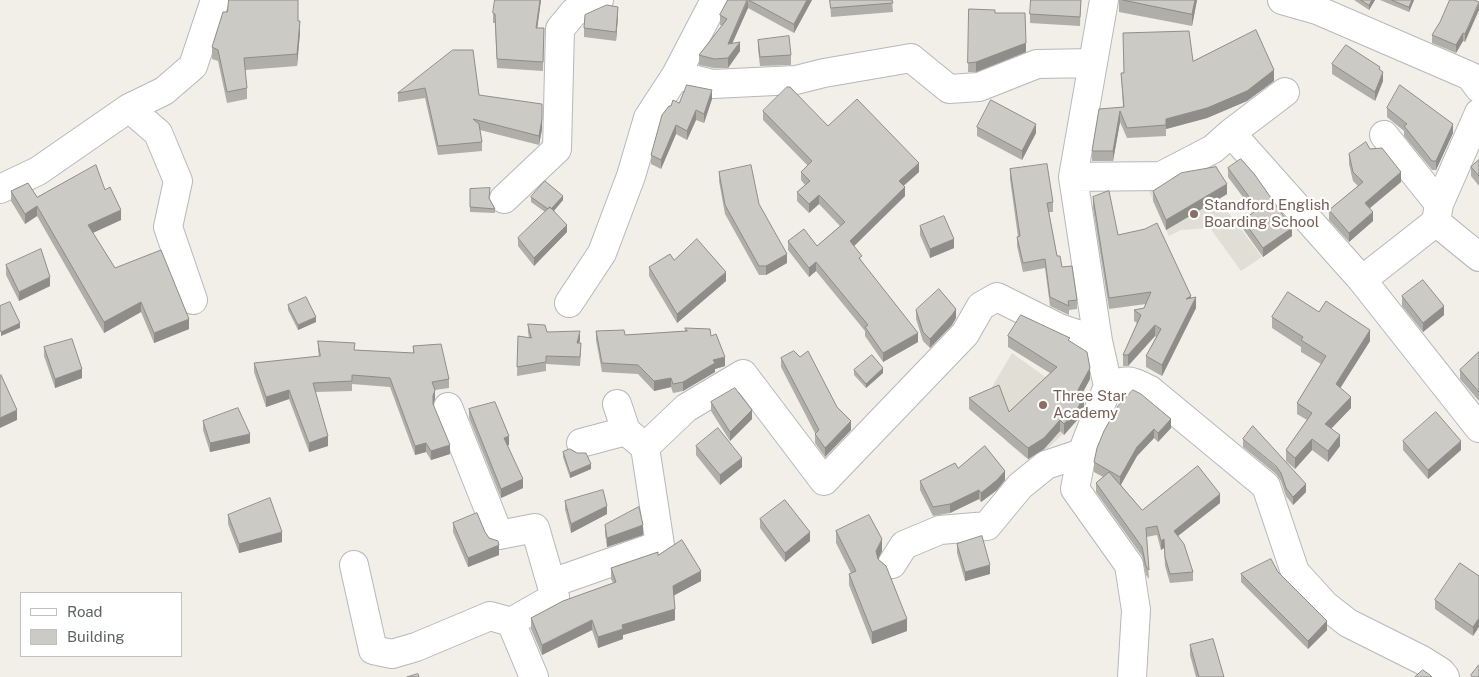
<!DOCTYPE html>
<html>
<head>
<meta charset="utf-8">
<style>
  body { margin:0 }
  #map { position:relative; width:1479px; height:677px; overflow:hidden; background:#f1efe8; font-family:"Public Sans",sans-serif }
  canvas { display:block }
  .legend { position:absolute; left:20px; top:592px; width:162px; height:65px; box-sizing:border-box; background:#fff; border:1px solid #bfc1c3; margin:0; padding:6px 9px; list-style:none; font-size:15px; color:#5f6368 }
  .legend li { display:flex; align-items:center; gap:10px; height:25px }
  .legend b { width:25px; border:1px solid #bfc1c3 }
</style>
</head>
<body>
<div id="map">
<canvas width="1479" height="677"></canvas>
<ul class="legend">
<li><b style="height:6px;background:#fff"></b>Road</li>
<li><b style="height:14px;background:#cccac5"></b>Building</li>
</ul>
</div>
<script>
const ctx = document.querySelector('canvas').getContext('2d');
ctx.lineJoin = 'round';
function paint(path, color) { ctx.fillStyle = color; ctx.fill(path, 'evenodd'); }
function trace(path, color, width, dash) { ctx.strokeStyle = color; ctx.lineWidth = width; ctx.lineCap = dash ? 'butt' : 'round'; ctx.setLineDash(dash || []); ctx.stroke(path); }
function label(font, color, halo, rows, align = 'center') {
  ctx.font = font + ' "Public Sans",sans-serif'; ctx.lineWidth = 4.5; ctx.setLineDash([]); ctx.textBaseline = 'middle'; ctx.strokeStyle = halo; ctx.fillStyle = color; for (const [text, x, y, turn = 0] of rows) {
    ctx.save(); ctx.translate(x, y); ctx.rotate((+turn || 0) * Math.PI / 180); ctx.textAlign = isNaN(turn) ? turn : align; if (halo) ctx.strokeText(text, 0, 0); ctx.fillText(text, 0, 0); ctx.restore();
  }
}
paint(new Path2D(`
  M1212 161 1217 166 1227 194 1219 200 1262 257 1241 271 1210 228 1181 230 1169 236 1148 189Z
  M1012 353 1090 409 1032 463 1007 442 998 427 1001 401 992 387Z`), '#e1ded6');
const minor = new Path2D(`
  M1282 0 1317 10 1470 76 1479 88
  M676 75 715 0
  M1231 133 1285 92
  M1384 135 1439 204
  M1073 177 1104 0
  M0 189 38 171 129 108
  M504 199 557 149 560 29 574 12 595 4 599 0
  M1436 222 1439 204 1479 113
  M1362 280 1436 222 1479 257
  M193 300 168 227 178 181 158 133 129 108 164 91 193 66 215 0
  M569 303 602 253 631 176 648 118 676 75 713 84 796 80 824 73 911 58 949 89 979 87 1037 64 1093 63
  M1108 386C1128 378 1132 381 1150 390L1266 486 1295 572 1325 605 1348 623 1422 660 1441 672 1445 677
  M617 404 626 431
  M448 407 499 535 535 528 555 597 511 622
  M581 443 626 431 645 447
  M892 564 904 545 940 530 987 526 1020 486 1046 465 1082 453
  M354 565 373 650 392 654 416 647 490 616 511 622 534 677
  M552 583 660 545 645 447 686 408 743 374 824 481 965 334 981 306 997 297 1059 328 1098 341
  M1132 677 1136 610 1129 565 1075 489 1082 453 1108 386 1098 341 1073 177 1161 176 1213 149 1231 133 1362 280 1479 428`);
trace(minor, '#b5b8bc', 30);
trace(minor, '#fff', 28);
paint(new Path2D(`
  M541 0 537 28H544L543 71 497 68 495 23H493V13Z
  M728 0H812L794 33 748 8 732 43 740 51 728 68H714L699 65V55L722 26 720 25V15Z
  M830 0H892L893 12 831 17Z
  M1081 0 1080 26 1030 23V14Z
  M1119 0H1197L1192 26 1119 12Z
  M1354 0H1375L1369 10Z
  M1380 0H1414L1409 12Z
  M1474 0 1465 42 1463 41 1456 53 1432 43V35Z
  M969 9 995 13 1026 52 976 72H968Z
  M618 16 616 41 584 37V28Z
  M298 21 300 33 297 66 245 70 247 88V99L227 103 218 61 212 59V47Z
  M758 40 791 55V65L760 66 758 49Z
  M473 50 479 95 542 129 539 145 480 130 482 142V151L438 155 425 98 398 102V93Z
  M1193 61 1274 81 1247 101 1207 118 1166 129V136L1127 138 1120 122 1113 161H1092V151L1123 107 1121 73Z
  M1332 64 1380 69 1383 81 1375 101 1332 74Z
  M712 99 704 123 696 120 687 140 676 134 661 169 651 164V155L679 103Z
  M1387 108 1453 133 1436 170H1432L1404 136V131L1387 117Z
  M763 111 828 126 919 172 903 186 905 196 854 246 862 262 918 342 883 362 865 336V331L816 271 809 277 788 250V241L817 246 840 226 819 204 809 213 797 201V192L805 185 801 180V172L808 166 763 120Z
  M977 127 1036 133 1022 160 977 136Z
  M1370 149 1401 182 1370 208 1373 221 1349 242 1329 220V210L1358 186 1353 181 1349 164V154Z
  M1479 160V186L1471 176V167Z
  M1228 168 1292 236 1263 257 1243 229V220L1254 212 1228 177Z
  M1010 169 1053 202V212H1049L1057 256 1077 300V309L1069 310V315L1050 306 1045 268 1023 272 1017 246V237H1018L1010 179Z
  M719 172 787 263 766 275H759L725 214 719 181Z
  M470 189 489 199 495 209V213L470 212Z
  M105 190 121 220 93 233 115 268 189 329 154 343 141 312 104 333 37 216 25 224 11 201V191L37 197Z
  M1153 191 1227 194 1166 230 1153 201Z
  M531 197 563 200 554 211 567 232 534 266 518 246V238L545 212 531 202Z
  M1093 197 1118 235 1191 298 1196 308 1162 376 1146 367V356L1156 337 1155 336 1128 366H1123V355L1137 323 1134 321V310L1144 308 1146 304 1109 309 1093 208Z
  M920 226 954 248 930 258 920 235Z
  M674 260 726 281 677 323 649 276V267Z
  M6 265 50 286 19 301 6 275Z
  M1402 296 1444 315 1423 332 1402 306Z
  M288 305 316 322 298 330 288 310Z
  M916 310 956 318 952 325 930 348 923 341 916 319Z
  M1319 312 1370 341 1340 388 1351 408 1331 429 1340 446 1328 462 1312 450 1295 469 1286 461V450L1307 420 1297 414V403L1321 364 1301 352V347L1272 328V317Z
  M528 324 547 332 580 340 579 343 581 352 580 366 546 364V371L517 376 518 336 529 338 528 332Z
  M685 328 711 336 725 366 715 369V372L683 391 673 393 671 387 654 391 638 374 602 372 596 340V331L625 335 685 331Z
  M1008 336 1070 341 1090 379 1082 394 1084 406 1078 419 1064 435 1060 431 1044 449 1028 459 969 409V398L1009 412 1050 373 1008 347Z
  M318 341 355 350 413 353V346L449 379V388L435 390V399L433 403 450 454 431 460 426 452 415 455 390 387 352 384V391L315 392 328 446 309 452 289 399 266 407 254 372V363L319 357 318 350Z
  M44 347 82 378 55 388 44 356Z
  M1479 352V401L1460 379V370Z
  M781 358 837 407 851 430 825 457 815 443V433L781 367Z
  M854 370 883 373 866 388 854 375Z
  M711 402 752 419 730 441 711 411Z
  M469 409 509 445 507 446 523 488 501 498 469 418Z
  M203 421 250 443 210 452 203 430Z
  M1171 428 1158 442 1154 438 1137 456 1121 485 1142 510 1220 503 1178 536 1193 572V581L1170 583 1165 566 1164 548 1161 550 1157 535 1146 537 1149 579 1146 575 1142 556 1096 492V483L1103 477 1094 472V462L1104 431Z
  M1243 439 1306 492 1293 505 1286 496 1281 481 1276 474 1243 447Z
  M1403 441 1461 450 1428 479 1403 450Z
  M696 446 742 467 720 485 696 455Z
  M563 452 577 453 591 469 570 478 563 457Z
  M958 468 1005 480 997 490 981 502 979 499 950 513 933 516 920 490V481Z
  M565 501 607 514 571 533 565 509Z
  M228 515 282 542 239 553 228 524Z
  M760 519 810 541 785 562 760 528Z
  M453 523 485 532 499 555 468 567 453 532Z
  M605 525 643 535 607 547 605 534Z
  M836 531 882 551 878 559 907 631 872 644 849 585V574L851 573 836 543Z
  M957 544 990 574 965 581 957 553Z
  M658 555 701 581 674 595 675 620 623 635V639L598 648 592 630 542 655 531 629V618L613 583 611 579V568Z
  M1278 572 1327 630 1308 649 1241 582V574Z
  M1479 576 1473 636 1435 609V600Z
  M1190 645 1224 677H1196L1190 655Z`), '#afaea9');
paint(new Path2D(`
  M540 0H541L536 38V28Z
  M748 0V8L728 53V44Z
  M807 0H812L794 33V24Z
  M1195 0H1197L1192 26V14Z
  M1372 0H1375L1369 10V5Z
  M1412 0H1414L1409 12V7Z
  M1479 3V10L1465 42V34Z
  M618 7V16L616 41V32Z
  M300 21V33L297 66V54Z
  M1463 33V41L1456 53V45Z
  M740 42V51L728 68V58Z
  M1026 43V52L976 72V62Z
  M1274 70V81L1247 101 1207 118 1166 129V119Z
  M1383 72V81L1375 101V92Z
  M712 90V99L704 123V114Z
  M542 104V129L539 145V136Z
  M696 110V120L687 140V131Z
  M1120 111V122L1113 161V151Z
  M1036 124V133L1022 160V151Z
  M1453 124V133L1436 170V161Z
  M676 125V134L661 169V160Z
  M919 163V172L899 190V181Z
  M1401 172V182L1365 212V203Z
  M1227 184V194L1166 230V220Z
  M905 187V196L850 250V241Z
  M819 195V204L809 213V204Z
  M563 196V200L550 215V210Z
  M37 206V216L25 224V214Z
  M121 210V220L88 235V225Z
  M1373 212V221L1349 242V233Z
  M567 225V232L534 266V258Z
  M1292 228V236L1263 257V248Z
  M954 239V248L930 258V249Z
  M787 254V263L766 275V266Z
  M816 262V271L809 277V268Z
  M726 272V281L677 323V314Z
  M50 277V286L19 301V292Z
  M1191 296V307L1196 297V308L1162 376V365L1186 299Z
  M141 302V312L104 333V322Z
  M1444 306V315L1423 332V323Z
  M956 309V318L952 325 930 348V339Z
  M316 317V322L298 330V325Z
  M189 319V329L154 343V333Z
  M20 323V328L1 336V332Z
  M1155 325V336L1128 366V355Z
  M1370 330V341L1336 395V384Z
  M580 331V340L577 351V343Z
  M918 333V342L883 362V353Z
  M725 357V366L715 369V372L683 391V382L713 360Z
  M883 368V373L866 388V384Z
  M1090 368V379L1078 401V390Z
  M82 369V378L55 388V379Z
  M671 378V387L654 391V381Z
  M289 390V399L266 407V397Z
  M435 390V399L433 405V396Z
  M1084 395V406L1078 419 1064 435V424Z
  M1351 397V408L1325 435V424Z
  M17 410V420L0 428V418Z
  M752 410V419L730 441V432Z
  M1171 419V428L1158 442V433Z
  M1060 420V431L1044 449 1028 459V448Z
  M851 421V430L825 457V448Z
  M1154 429V438L1137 456 1120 486V477L1137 447Z
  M250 434V443L210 452V443Z
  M1340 435V446L1328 462V451Z
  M328 436V446L309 452V443Z
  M509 436V445L504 447V438Z
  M1312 439V450L1295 469V458Z
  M1461 441V450L1428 479V470Z
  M426 443V452L415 455V446Z
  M450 445V454L431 460V451Z
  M742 458V467L720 485V475Z
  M591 464V469L570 478V473Z
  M1005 471V480L997 490 981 502V493Z
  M523 479V488L501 498V489Z
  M1306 484V492L1293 505V497Z
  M979 490V499L950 513V504Z
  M1220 494V503L1174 539V531Z
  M607 506V514L571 533V524Z
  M643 525V535L607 547V538Z
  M282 532V542L239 553V544Z
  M810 532V541L785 562V553Z
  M882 539V551L876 563V551Z
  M1164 539V548L1161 550V541Z
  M499 545V555L468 567V558Z
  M990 565V574L965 581V572Z
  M701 571V581L673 596V586Z
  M675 609V620L623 635V639L598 648V637L622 625Z
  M1479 618V627L1473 636V627Z
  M907 619V631L872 644V632Z
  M592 620V630L542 655V645Z
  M1327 621V630L1308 649V641Z`), '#8f8d8a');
const building = new Path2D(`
  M229 0H298V21H300L297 54 244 58 247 88 227 92 218 50 212 47 223 12H227Z
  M495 0H540L536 28H544L543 62 497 59 495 14 493 13Z
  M728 0H747L728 44 740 42 728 58 714 59 699 55 727 19 720 15Z
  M749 0H807L794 24Z
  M830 0H892L893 3 831 8Z
  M1031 0H1081L1080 17 1030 14Z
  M1123 0H1195L1192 14Z
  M1361 0H1372L1369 5Z
  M1392 0H1412L1409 7Z
  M1450 0H1474L1479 2 1465 34 1463 33 1456 45 1432 35 1440 22Z
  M607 5 618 7 616 32 584 28 585 15Z
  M969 9 995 10V13H1025L1026 43 976 62 968 63Z
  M1256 30 1274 70 1247 91 1207 108 1166 119V125L1127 128 1120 111 1113 151H1092L1099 109 1124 107 1121 73H1124L1123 33 1189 31 1193 61Z
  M789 36 791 55 760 57 758 40Z
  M1346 45 1380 67 1379 69 1383 72 1375 92 1332 64Z
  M453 50H473L479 95 542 104V119L539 136 473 119 479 124 482 142 438 146 425 88 398 93Z
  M687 85 712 90 704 114 696 110 687 131 676 125 661 160 651 155 662 115 669 106H671L673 100 679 103Z
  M1400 85 1453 124 1436 161H1432L1404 126 1407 124 1387 108Z
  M787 87H790L828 126 857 99 919 163 899 181 905 187 850 241 862 256 859 258 918 333 883 353 865 327 868 325 816 262 809 268 788 241 804 229 817 246 845 222 819 195 809 204 797 192 810 181 801 172 812 161 763 111Z
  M991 100 1036 124 1022 151 977 127Z
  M1366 142 1370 149 1382 148 1401 172 1365 203 1373 212 1349 233 1329 210 1363 182 1353 172 1349 154Z
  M1241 159 1255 175 1292 228 1263 248 1243 220 1258 209 1228 168Z
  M1479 160V176L1471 167Z
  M1047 164 1053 202 1047 203 1057 256H1060L1062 267 1072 266 1077 300 1068 301 1069 306 1050 297 1045 259 1023 263 1017 237 1020 236 1010 169Z
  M96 165 105 190 110 187 121 210 88 225 115 268 161 250 189 319 154 333 141 302 104 322 37 206 25 214 11 191 28 183 37 197Z
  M751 165 759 204 787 254 766 266H759L725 205 719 172Z
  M1216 167 1227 184 1166 220 1153 191 1181 173Z
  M545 181 563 196 551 209 550 207 548 209 531 197Z
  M490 188 489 198 495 209 470 207V189Z
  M1109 191 1118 235 1145 229 1157 223 1191 296 1186 299 1196 297 1162 365 1146 356 1161 329 1155 325 1128 355H1123L1141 315 1134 310 1144 308 1151 292 1109 298 1093 197Z
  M550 207 567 225 534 258 518 238Z
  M944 216 954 239 930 249 920 226Z
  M697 239 726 272 677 314 649 267 670 254 674 260Z
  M41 249 50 277 19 292 6 265Z
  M1423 280 1444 306 1423 323 1402 296Z
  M939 289 956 309 952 315 930 339 923 332 916 310Z
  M1288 292 1319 312 1326 301 1370 330 1336 384 1351 397 1325 424 1340 435 1328 451 1312 439 1295 458 1286 450 1312 413 1297 403 1326 356 1301 340 1303 337 1272 317Z
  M306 297 316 317 298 325 288 305Z
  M10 302 20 323 1 332 0 330V306Z
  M1021 315 1070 338 1068 340 1087 352 1090 368 1078 390 1084 395 1078 408 1064 424 1060 420 1044 438 1028 448 969 398 999 385 1009 412 1057 367 1008 336Z
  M528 324 545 325 547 332 580 331 577 343H581L580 357 546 356V362L517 367 518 336 531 338Z
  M685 328 710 329 711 336 716 334 725 357 713 360 715 363 683 382 673 384 671 378 654 381 638 365 602 363 596 331 624 330 625 335 687 331Z
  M72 339 82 369 55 379 44 347Z
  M318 341 355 343 354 350 414 353 413 346 441 344 449 379 432 382 435 390 433 396V404L450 445 431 451 426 443 415 446 390 378 352 375V381L313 383 328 436 309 443 289 390 266 397 254 363 320 356Z
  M794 351 800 357 808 351 837 407 851 421 825 448 815 434 819 430 781 358Z
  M1479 352V392L1460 370Z
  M872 355 883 368 866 384 854 370Z
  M1 375 17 410 0 418V376Z
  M735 388 752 410 730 432 711 402Z
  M1133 390 1141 394 1171 419 1158 433 1154 429 1137 447 1120 477 1094 462 1097 448 1104 431 1118 406Z
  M495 402 509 436 504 438 523 479 501 489 469 409Z
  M238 408 250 434 210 443 203 421Z
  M1436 412 1461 441 1428 470 1403 441Z
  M1253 426 1306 484 1293 497 1286 488 1281 473 1276 466 1243 439Z
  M718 428 742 458 720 475 696 446Z
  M985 446 1005 471 997 480 981 493 979 490 950 504 933 507 920 481 955 463 958 468Z
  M570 449 577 453H586L591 464 570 473 563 452Z
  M1198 466 1220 494 1174 531 1184 544 1193 572 1170 574 1165 557 1164 539 1161 541 1157 526 1146 528 1149 570 1146 566 1142 547 1096 483 1109 472 1142 510Z
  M603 490 607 506 571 524 565 501Z
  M270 498 282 532 239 544 228 515Z
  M785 500 810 532 785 553 760 519Z
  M639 507 643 525 607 538 605 525Z
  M477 513 485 532 489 538 498 541 499 545 468 558 453 523Z
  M869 515 882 539 876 551 878 559 886 566 907 619 872 632 849 574 856 571 836 531Z
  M982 536 990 565 965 572 957 544Z
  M682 540 701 571 673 586 675 609 622 625 623 629 598 637 592 620 542 645 531 618 563 601 616 582 611 568 658 552V555Z
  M1271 559 1278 572 1327 621 1308 641 1241 574Z
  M1460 563 1479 576V618L1473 627 1435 600Z
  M1213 639 1224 677H1199L1190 645Z
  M1479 665V677H1472L1471 675Z
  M1423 670 1430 675 1432 677H1415Z
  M418 674 419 677H407Z`);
paint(building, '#cccac5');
trace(building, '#8f8d8a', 1);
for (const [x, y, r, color] of [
  [1194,214,5,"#8d6e63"],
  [1043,405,5,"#8d6e63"]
]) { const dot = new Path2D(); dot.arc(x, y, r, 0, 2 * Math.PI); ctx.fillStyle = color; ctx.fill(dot); trace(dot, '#fff', 2); }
label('15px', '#785e54', '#fff', [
  ["Standford English",1204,205],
  ["Boarding School",1204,222],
  ["Three Star",1053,396],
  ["Academy",1053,413]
], 'left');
</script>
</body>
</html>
